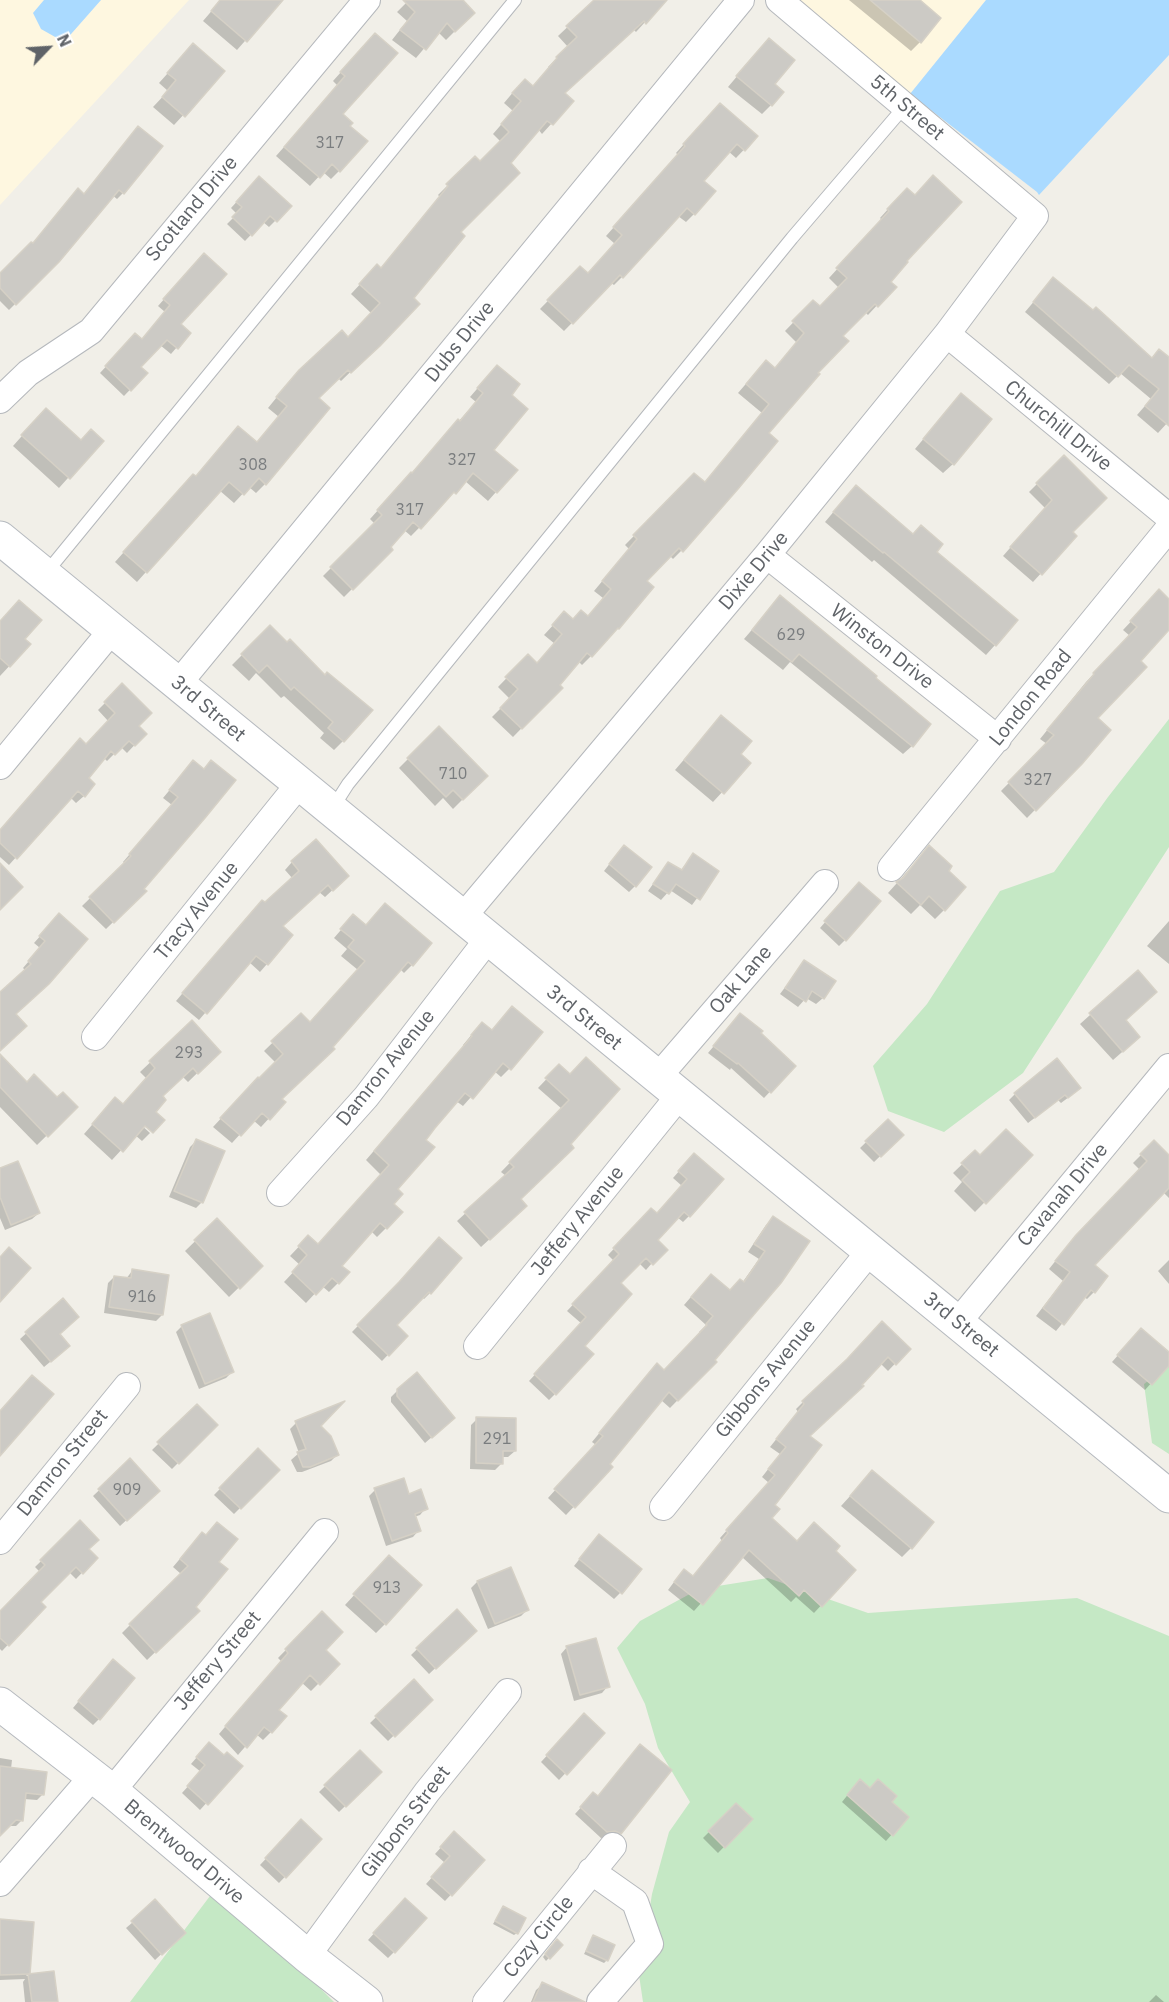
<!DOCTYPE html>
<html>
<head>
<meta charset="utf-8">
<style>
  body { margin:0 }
  #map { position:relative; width:1169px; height:2002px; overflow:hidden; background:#f1efe8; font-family:"IBM Plex Sans",sans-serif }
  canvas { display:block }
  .north { position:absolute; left:18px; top:18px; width:60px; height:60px; -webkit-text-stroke:4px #fff; paint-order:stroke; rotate:65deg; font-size:16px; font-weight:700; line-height:24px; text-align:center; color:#5f6368 }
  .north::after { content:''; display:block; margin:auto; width:21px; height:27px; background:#5f6368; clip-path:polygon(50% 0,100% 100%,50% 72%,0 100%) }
</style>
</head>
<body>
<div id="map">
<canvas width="1169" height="2002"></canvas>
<div class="north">N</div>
</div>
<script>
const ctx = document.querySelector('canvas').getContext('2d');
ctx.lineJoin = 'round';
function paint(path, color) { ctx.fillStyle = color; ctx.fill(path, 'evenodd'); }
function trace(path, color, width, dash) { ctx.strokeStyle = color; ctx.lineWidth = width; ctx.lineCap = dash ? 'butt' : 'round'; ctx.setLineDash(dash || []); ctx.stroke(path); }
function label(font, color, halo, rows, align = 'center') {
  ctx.font = font + ' "IBM Plex Sans",sans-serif'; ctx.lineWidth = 5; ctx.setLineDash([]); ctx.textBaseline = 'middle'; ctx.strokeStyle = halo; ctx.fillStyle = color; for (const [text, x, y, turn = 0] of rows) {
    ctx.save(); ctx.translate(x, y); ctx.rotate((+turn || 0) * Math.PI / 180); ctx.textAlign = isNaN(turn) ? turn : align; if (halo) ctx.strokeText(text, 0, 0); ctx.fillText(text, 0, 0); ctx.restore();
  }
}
paint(new Path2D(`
  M0 0H44L33 13 64 42 101 0H189L0 205Z
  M798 0H986L910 94Z`), '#fef7e0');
paint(new Path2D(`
  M1169 719V847L1023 1073 944 1132 888 1111 873 1066 927 1004 1000 891 1054 872 1108 797Z
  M1169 1365V1454L1152 1443 1144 1384Z
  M768 1578 868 1613 1077 1598 1169 1636V2002H643L639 1975 652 1894 669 1832 690 1802 658 1748 645 1704 617 1648 640 1621 699 1589Z
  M213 1892 293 1961 334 2002H130Z`), '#c5e8c5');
paint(new Path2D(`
  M44 0H101L64 42 41 29 33 13Z
  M986 0H1169V55L1039 195 1037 192 910 94Z`), '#aadaff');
paint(new Path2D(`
  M221 0H281L237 50 203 21Z
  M409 0H462L473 13 446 40 438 32 416 58 392 40 407 21 397 12Z
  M618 0H665L636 32 633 29 563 93 572 101 542 134 538 129 509 163 412 298 368 355 341 381 338 378 317 398 265 484 256 493 249 487 234 503 219 490 137 582 115 562 184 485 256 444 279 417 268 408 290 381 348 339 371 313 351 294 377 266 381 269 440 197 438 195 466 167 480 163 501 142 493 134 513 111 504 103 515 90 533 88 549 69 548 67 568 47 558 36 592 4Z
  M849 0H917L920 42 911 51Z
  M367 43 341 114 348 126 339 171 331 179 323 172 310 186 276 156 338 86 333 81Z
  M760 49 773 85 771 105 762 114 728 87Z
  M184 55 223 72 174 125 153 107 168 91 159 83Z
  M712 113 756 137 736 158 728 151 702 181 714 191 694 214 686 222 678 216 622 277 614 285 611 283 564 331 540 309 580 268 587 275 615 244 606 236 678 155 676 153Z
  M161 146 123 193 117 199 112 195 58 261 9 310 0 301V275L83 195Z
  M253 184 290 206 269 227 263 222 245 241 227 224 237 214 231 208Z
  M898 198 905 261 889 282 894 287 868 315 865 312 841 336 816 373 767 433 698 534 673 559 669 555 644 581 591 656 582 665 578 661 558 685 561 688 513 737 492 717 510 699 498 687 528 656 537 664 555 644 544 635 556 622 587 618 603 598 594 591 629 549 625 545 694 475 704 484 762 413 738 393 757 371 774 370 797 343 785 331 813 302 819 308 839 288 829 278 882 220 880 218Z
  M198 261 179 324 189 333 171 354 160 345 139 367 146 373 124 396 100 373 135 335 141 341 165 312 158 306Z
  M1053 279 1151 359H1169V421L1158 433 1137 415 1151 399 1120 373 1109 384 1025 312Z
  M489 375 510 395 492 450 496 492 488 501 465 481 411 536 404 530 389 547 391 550 344 597 323 576 375 524 370 519 476 402 470 397Z
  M952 405 953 464 943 473 915 449Z
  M37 419 81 441H101L59 488 13 446Z
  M1064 457 1071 532 1075 536 1033 582 1003 556 1045 508 1029 492Z
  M846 497 935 552 995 645 986 655 874 560 872 562 825 522Z
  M780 597 912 746 903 754 790 662 783 670 744 639Z
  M1151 600 1169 601V628L1139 661 1096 718 1081 763 1027 818 1001 791 1047 744 1040 739 1086 682 1130 636 1123 630Z
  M0 622 29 645 0 676Z
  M270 627 287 644 290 641 343 741 334 750 320 738 324 733 284 696 281 698 256 673 249 681 232 665Z
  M122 686 137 727 145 734 127 753 121 747 107 761 104 758 87 778 84 796 76 803 70 797 9 865 0 857V831L109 722 98 710Z
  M712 727 749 763 713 802 675 770Z
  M439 728 486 776 453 809 443 798 435 806 399 768Z
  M193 762 203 770 211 762 142 889 145 891 106 929 82 906 125 864 123 862 172 805 163 798Z
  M929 847 947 871 944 910 935 919 920 905 911 914 888 893Z
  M618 853 635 886 629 892 604 871Z
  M693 855 717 871 692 905 670 890 661 900 648 891 668 863 680 871Z
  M292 862 339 884 325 897 319 892 281 927 291 935 267 964 260 972 249 962 199 1020 176 1001 254 909 262 902 265 904 293 879 285 870Z
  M853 890 845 940 839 946 820 928Z
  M59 915 15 1014 0 1049V994L26 971 23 968 40 948 34 943Z
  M353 916 412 965 404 973 400 969 280 1099 284 1102 261 1127 253 1120 232 1143 213 1127 250 1087 276 1063 264 1051 301 1015 309 1024 358 970 341 956 347 949 334 938Z
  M1169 921V964L1147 946Z
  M804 962 823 998 816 1004 806 998 798 1007 780 994Z
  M1138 972 1124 1021 1129 1046 1113 1060 1080 1024Z
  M740 1015 794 1066 764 1098 731 1068 730 1070 708 1053Z
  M192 1023 219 1052 188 1082 182 1076 161 1097 139 1123 150 1133 142 1141 135 1135 112 1160 84 1134 106 1109 123 1106 147 1079 140 1072Z
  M473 1033 510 1068 501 1077 494 1071 463 1106 456 1101 424 1140 396 1189 386 1228 377 1237 371 1231 340 1266 348 1273 329 1292 322 1286 306 1303 284 1282 300 1265 290 1256 308 1237 318 1245 381 1175 366 1160 464 1046 463 1045Z
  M0 1064 27 1084 76 1107 37 1145 0 1107Z
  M559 1066 570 1075 618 1089 519 1199 517 1214 481 1247 457 1221 506 1176 501 1172 562 1109 538 1088Z
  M1015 1094H1073L1061 1103 1058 1100 1028 1123 1009 1100Z
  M888 1121 902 1135 874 1162 860 1148Z
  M196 1141 202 1202 196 1208 169 1197 190 1147Z
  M1154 1142 1169 1157V1198L1163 1192 1092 1265 1094 1292 1087 1299 1084 1297 1056 1331 1036 1316 1063 1281 1049 1269 1069 1244 1140 1170 1133 1163Z
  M975 1152 980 1157 1031 1155 975 1212 954 1191 962 1182 953 1173Z
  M688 1161 689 1216 683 1222 677 1217 656 1240 652 1263 646 1270 639 1263 619 1283 555 1394 549 1400 529 1381 582 1324 567 1311 614 1261 608 1255 651 1210 656 1215 682 1186 673 1178Z
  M0 1170 39 1213 32 1219 5 1230 0 1218Z
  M774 1218 808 1241 713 1360 715 1362 670 1408 661 1400 608 1464 611 1467 566 1515 548 1498 596 1445 592 1442 649 1373 664 1372 701 1333 699 1332 706 1325 684 1305 703 1283 729 1292 742 1283 759 1259 748 1252 766 1225Z
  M217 1220 261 1266 229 1297 185 1251Z
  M460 1258 430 1293 424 1299 422 1297 395 1325 406 1336 382 1361 352 1332 393 1290Z
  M1169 1260V1284L1158 1271Z
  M132 1271 162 1315 156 1321 104 1313 108 1283 114 1277 126 1279Z
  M63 1300 58 1334 62 1352 44 1367 20 1339Z
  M182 1326 232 1372 226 1378 199 1389 176 1332Z
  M1135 1336 1169 1354V1363L1145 1390 1112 1362Z
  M909 1349 888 1371 880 1363 808 1436 773 1505 770 1519 797 1542 833 1551 854 1570 814 1613 796 1597 791 1602 742 1557 694 1611 668 1590 677 1578 692 1577 722 1541 720 1538 769 1483 762 1477 780 1454 770 1447 798 1412 796 1409 803 1402 844 1364Z
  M398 1390 447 1424 425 1443 391 1402V1397Z
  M197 1406 216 1425 172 1469 152 1450Z
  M477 1419 515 1451 508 1457H502V1463L495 1470 470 1469 471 1425Z
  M296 1423 319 1426 337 1455 331 1461 302 1472H297L291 1460 299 1453 290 1429Z
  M258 1450 278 1470 234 1514 214 1495Z
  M130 1461 158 1491 120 1526 93 1496Z
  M872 1472 911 1548 902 1557 841 1506Z
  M375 1490 408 1495 426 1508 420 1515 414 1517 419 1530 413 1537 386 1546 369 1496Z
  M80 1523 87 1549 96 1558 76 1579 69 1572 39 1602 44 1607 2 1651 0 1649V1613L40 1572 35 1567Z
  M194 1542 217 1562 194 1607 198 1611 147 1660 122 1633 181 1574 173 1567Z
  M593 1542 620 1593 614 1599 574 1566Z
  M380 1567 385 1624 376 1633 345 1605Z
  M510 1569 527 1610 521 1616 488 1629 471 1588 477 1582Z
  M457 1611 475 1631 429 1674 411 1655Z
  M322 1613 323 1650 338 1664 311 1691 301 1682 277 1710 285 1716 271 1732 263 1740 256 1734 238 1755 219 1734 281 1661 278 1658Z
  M567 1647 608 1686 602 1693 574 1701 561 1654Z
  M107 1667 99 1719 93 1725 73 1708Z
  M414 1681 431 1700 388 1741 370 1723Z
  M578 1722 603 1733 559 1780 541 1762Z
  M203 1750 224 1757 240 1766 200 1810 182 1793 201 1772 191 1764Z
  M360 1752 380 1772 339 1812 319 1792Z
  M0 1758 12 1760 11 1769 43 1794 37 1800 24 1799 22 1820 16 1826H9L0 1834Z
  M854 1787 869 1790 890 1802 907 1817 886 1841 842 1802Z
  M593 1794 620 1833 613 1839 608 1837 601 1838 575 1814Z
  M736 1805 751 1819 718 1853 703 1838Z
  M301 1821 320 1840 279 1883 260 1865Z
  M454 1833 483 1860 445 1901 426 1884 445 1863 435 1854Z
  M399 1906 394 1952 388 1958 368 1940Z
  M503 1908 517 1933 514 1935 493 1924Z
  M0 1921 29 1973 26 1976 53 1973 57 2002H25L23 1982 25 1979 0 1980Z
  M133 1922 184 1933 155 1960 126 1928Z
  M593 1937 607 1960 604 1963 584 1954Z
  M554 1943 561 1945 546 1961 543 1957Z
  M543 1984 580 2002H531L536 1990Z
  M1156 1995 1164 2002H1149Z`), '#0003');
const building = new Path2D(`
  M220 0H283L247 42 211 11Z
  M403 0H463L475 13 455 32 447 23 426 50 400 30 415 12Z
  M594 0H667L646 24 644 21 565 93 574 101 553 125 547 121 511 163 520 173 461 232 465 236 414 298 420 304 380 346 351 373 348 370 319 398 330 408 266 485 259 478 244 495 229 482 147 573 123 552 193 474 196 476 238 426 257 442 287 406 276 397 299 370 342 330 348 337 380 303 359 284 377 264 381 268 448 186 446 184 475 156 480 161 509 132 501 124 521 101 512 93 525 79 533 86 557 58 556 57 577 37 566 26Z
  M870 0H920L941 18 921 43Z
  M375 33 398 53 343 114 353 123 350 126 368 141 340 172 332 164 320 178 284 147 345 76 340 72Z
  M769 38 795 60 775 84 784 92 772 106 736 76Z
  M193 43 225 71 185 117 162 97 176 80 167 73Z
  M720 103 758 136 745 151 737 144 704 181 716 191 695 215 687 208 623 278 620 275 573 324 547 300 580 266 588 273 622 235 613 227 685 146 683 144Z
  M138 126 163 146 124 194 119 190 59 262 16 305 0 288V273L31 242 33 243 78 188 84 194Z
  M933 175 962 202 907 261 908 262 891 282 897 287 878 307 875 304 843 336 849 341 818 373 820 374 769 433 778 441 738 489 683 552 679 548 647 581 654 587 619 629 618 628 592 657 587 653 560 685 563 688 522 729 500 708 518 689 505 677 528 654 537 663 562 634 552 625 564 611 573 619 581 610 588 616 611 589 602 581 637 539 633 535 694 473 705 482 769 404 746 384 766 360 775 368 804 333 792 321 813 300 820 306 847 278 836 268 889 211 887 209 907 188 915 195Z
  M259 176 292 206 277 222 270 216 252 236 232 217 242 207 236 202Z
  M204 253 227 274 181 324 191 333 178 349 167 340 141 367 148 373 131 391 105 366 135 333 142 339 170 305 163 299Z
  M1053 277 1093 310 1096 307 1152 358 1159 349 1169 357V426L1145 406 1159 389 1129 365 1118 377 1033 302Z
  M497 365 520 384 512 395 528 409 494 450 518 470 497 493 473 473 456 494 454 492 421 529 413 522 391 547 393 550 353 590 330 567 382 515 377 510 411 472 412 473 458 419 460 421 483 393 477 388Z
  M961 393 992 419 954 465 923 439Z
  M46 408 81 440 91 429 104 441 70 479 21 435Z
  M1064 455 1107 498 1073 532 1077 536 1042 575 1010 547 1052 500 1036 483Z
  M856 485 913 534 921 525 943 544 937 552 1018 620 996 646 884 552 883 553 833 512Z
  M1159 589 1169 599V630L1141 661 1147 667 1098 718 1111 730 1082 764 1036 811 1008 782 1054 735 1047 730 1094 674 1093 673 1137 627 1130 621Z
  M780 595 877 676 876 678 931 724 913 747 799 654 792 662 752 630Z
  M19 600 42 620 25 639 31 644 10 667 0 658V621Z
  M270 625 287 642 290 639 325 675 327 672 373 710 344 742 328 728 333 722 294 687 291 690 267 665 259 673 241 654Z
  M122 683 152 713 139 726 147 734 135 746 129 741 115 755 111 751 89 778 95 784 85 797 78 791 17 859 0 843V830L80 738 86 744 115 713 104 702Z
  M721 715 752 741 741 754 751 763 724 794 684 760Z
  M439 726 488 776 463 800 453 790 446 797 407 758Z
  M193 760 204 769 211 760 236 780 205 818 144 889 147 891 114 923 89 897 131 856 129 854 178 797 169 790Z
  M316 839 349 876 333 891 328 885 283 926 293 935 268 965 256 956 207 1014 182 993 262 900 265 902 299 871 291 861Z
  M624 845 652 867 636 887 609 864Z
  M929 845 952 866 949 871 966 887 945 911 929 896 921 905 896 882 903 878Z
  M693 853 719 871 700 900 676 884 669 894 653 884 668 862 682 870Z
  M0 863 23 887 0 910Z
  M859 882 881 901 846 941 824 921Z
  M385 903 432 943 413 966 408 962 333 1047 335 1049 282 1099 286 1102 270 1120 262 1113 241 1136 220 1118 258 1077 259 1078 283 1054 271 1041 301 1013 310 1022 365 961 348 947 354 940 340 929 353 914 366 925Z
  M59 913 88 939 49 984 16 1014 27 1026 0 1051V992L31 964 28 961 45 941 39 936Z
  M804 960 836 981 824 999 812 991 806 1002 785 988Z
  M1138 970 1157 992 1126 1020 1140 1037 1123 1052 1089 1013Z
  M512 1006 543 1032 511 1070 503 1063 473 1099 465 1093 435 1128 426 1140 435 1147 398 1189 403 1194 394 1204 403 1212 387 1229 380 1223 342 1266 350 1272 339 1284 332 1278 316 1295 292 1272 307 1255 298 1246 308 1235 318 1244 389 1165 374 1151 472 1036 471 1035 482 1022 492 1030Z
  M740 1013 763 1031 761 1033 796 1066 771 1093 738 1063 737 1064 713 1046Z
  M192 1020 221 1052 198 1074 193 1068 163 1096 166 1100 156 1112 165 1120 153 1133 145 1126 123 1152 92 1124 115 1097 123 1104 155 1068 149 1061Z
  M0 1054 27 1082 34 1074 57 1097 63 1092 78 1107 48 1137 0 1087Z
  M586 1057 620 1089 571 1144 574 1148 521 1199 527 1206 490 1240 464 1212 514 1167 509 1162 569 1100 545 1078 559 1064 570 1074Z
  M1057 1058 1081 1088 1068 1098 1065 1095 1035 1118 1014 1093Z
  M888 1119 904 1135 881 1157 865 1141Z
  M1006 1129 1033 1155 986 1204 962 1180 970 1172 961 1163 975 1150 980 1155Z
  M196 1139 225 1151 203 1203 174 1191Z
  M1154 1140 1169 1155V1188L1095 1265 1108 1276 1095 1293 1091 1290 1064 1325 1043 1308 1070 1272 1055 1261 1076 1235 1147 1161 1140 1154Z
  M694 1153 724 1179 690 1217 684 1212 658 1240 668 1250 653 1265 646 1258 621 1283 632 1294 585 1346 594 1354 556 1395 534 1374 586 1317 572 1304 619 1254 613 1248 651 1208 657 1213 687 1179 678 1171Z
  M18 1161 40 1213 11 1225 0 1197V1168Z
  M773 1216 810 1241 781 1283 715 1360 717 1362 678 1401 669 1392 610 1464 613 1467 575 1508 554 1489 603 1436 599 1433 657 1363 664 1370 707 1325 706 1324 713 1316 691 1297 711 1274 730 1290 740 1279 744 1282 765 1251 754 1244Z
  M217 1218 263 1266 240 1289 194 1240Z
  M439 1237 462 1258 431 1294 429 1292 397 1325 408 1336 389 1356 357 1325 399 1282Z
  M9 1247 31 1268 0 1302V1257Z
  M132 1269 169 1275 163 1315 109 1307 114 1276 131 1278Z
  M63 1298 79 1317 60 1334 70 1346 51 1362 25 1332Z
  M210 1313 234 1372 205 1384 181 1325Z
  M882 1321 911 1349 896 1365 888 1357 862 1385 864 1386 810 1436 822 1445 775 1505 780 1509 772 1518 797 1541 814 1522 840 1546 836 1551 856 1570 822 1607 804 1590 799 1596 749 1550 703 1605 674 1582 684 1569 693 1576 728 1533 726 1530 775 1475 768 1469 786 1447 776 1439 804 1404 802 1401 847 1359Z
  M1141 1328 1169 1352V1366L1152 1385 1117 1355Z
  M417 1372 455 1418 432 1438 397 1396V1389Z
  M32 1375 54 1394 0 1456V1411Z
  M345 1401 321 1426 331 1436 339 1455 310 1467H303L297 1452 306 1449 295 1421Z
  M197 1404 218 1425 179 1464 157 1442Z
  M476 1417 516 1418V1451H503V1464L476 1463Z
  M258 1448 280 1470 241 1509 219 1488Z
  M130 1458 160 1491 127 1521 98 1489Z
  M872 1470 934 1522 912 1549 850 1496Z
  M404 1478 409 1494 421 1489 428 1509 415 1514 421 1531 392 1541 374 1488Z
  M80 1520 99 1540 89 1549 98 1558 83 1574 76 1567 41 1602 46 1607 9 1646 0 1638V1611L45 1565 40 1560Z
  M217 1522 238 1539 219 1562 228 1569 196 1607 200 1611 156 1653 129 1624 188 1566 180 1559 202 1532 206 1535Z
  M599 1534 642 1569 622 1594 579 1559Z
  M389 1555 422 1585 386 1625 353 1594Z
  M511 1567 529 1610 495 1624 477 1581Z
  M457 1609 477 1631 436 1669 416 1648Z
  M322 1611 343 1632 326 1650 340 1664 320 1685 310 1675 279 1710 287 1716 272 1733 264 1727 247 1748 225 1726 288 1653 285 1649Z
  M596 1638 610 1687 580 1695 566 1646Z
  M113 1659 135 1678 100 1720 78 1701Z
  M414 1679 433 1700 395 1737 375 1716Z
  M584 1713 605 1733 567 1775 546 1755Z
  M209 1742 224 1755 227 1752 243 1766 208 1805 187 1786 205 1765 196 1757Z
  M640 1744 672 1770 621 1834 615 1831 607 1832 580 1807 593 1792 598 1796Z
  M360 1750 382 1772 346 1807 324 1785Z
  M0 1766 47 1772 44 1795 26 1793 23 1821 16 1820 0 1836Z
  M860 1779 870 1788 878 1779 897 1796 892 1802 909 1817 893 1836 847 1795Z
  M736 1803 753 1819 725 1848 708 1831Z
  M301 1819 322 1839 286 1878 265 1858Z
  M454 1831 485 1860 452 1896 431 1877 450 1856 440 1847Z
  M405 1898 427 1918 395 1953 373 1933Z
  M155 1899 186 1933 162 1955 131 1921Z
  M503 1906 526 1918 518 1934 495 1921Z
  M0 1919 34 1922 30 1974 0 1975Z
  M593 1935 615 1945 608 1961 586 1951Z
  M557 1939 563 1945 550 1959 545 1954Z
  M54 1971 58 2002H32L28 1974Z
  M542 1982 585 2002H533Z`);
paint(building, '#cccac5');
trace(building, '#d6d1c6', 1.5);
const lane = new Path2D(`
  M46 573 515 0
  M332 809 348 784 792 238 905 106`);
const street = new Path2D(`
  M947 334 1169 517
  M0 400 28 373 91 331 367 0
  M767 555 998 739
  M178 684 741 0
  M0 766 112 630
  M891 868 1169 528
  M462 918 767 555 947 334 1035 216 779 0
  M95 1037 299 784
  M657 1078 825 883
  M280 1193 366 1097 488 939
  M958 1322 1169 1067
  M477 1346 679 1096
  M663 1507 870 1251
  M0 1541 127 1386
  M112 1791 325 1532
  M591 1871 635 1902 650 1944 600 2002
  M0 1883 93 1776
  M307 1956 427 1792 508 1692
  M486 2002 613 1846`);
const secondary = new Path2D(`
  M0 538 1169 1496
  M0 1704 112 1791 307 1956 366 2002`);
trace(lane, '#b5b8bc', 14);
trace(street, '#b5b8bc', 28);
trace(secondary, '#b6babf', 35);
trace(lane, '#fff', 12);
trace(street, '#fff', 26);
trace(secondary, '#fff', 33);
label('16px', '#7a7d7f', null, [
  ["317",330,143],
  ["327",462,460],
  ["308",253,465],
  ["317",410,510],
  ["629",791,635],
  ["710",453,774],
  ["327",1038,780],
  ["293",189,1053],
  ["916",142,1297],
  ["291",497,1439],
  ["909",127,1490],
  ["913",387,1588]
]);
label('20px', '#5f6368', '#fff', [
  ["5th Street",907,108,40],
  ["Scotland Drive",192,209,-50],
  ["Dubs Drive",460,342,-51],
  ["Churchill Drive",1058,426,39],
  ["Dixie Drive",754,571,-50],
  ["Winston Drive",882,647,38],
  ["London Road",1031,698,-51],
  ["3rd Street",208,709,40],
  ["Tracy Avenue",197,911,-51],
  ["Oak Lane",741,980,-49],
  ["3rd Street",584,1018,39],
  ["Damron Avenue",386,1068,-51],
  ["Cavanah Drive",1063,1195,-50],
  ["Jeffery Avenue",578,1221,-51],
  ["3rd Street",961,1325,39],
  ["Gibbons Avenue",766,1379,-51],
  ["Damron Street",63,1463,-51],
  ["Jeffery Street",218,1661,-50],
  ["Gibbons Street",406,1822,-53],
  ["Brentwood Drive",184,1852,40],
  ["Cozy Circle",539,1937,-51]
]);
</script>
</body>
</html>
